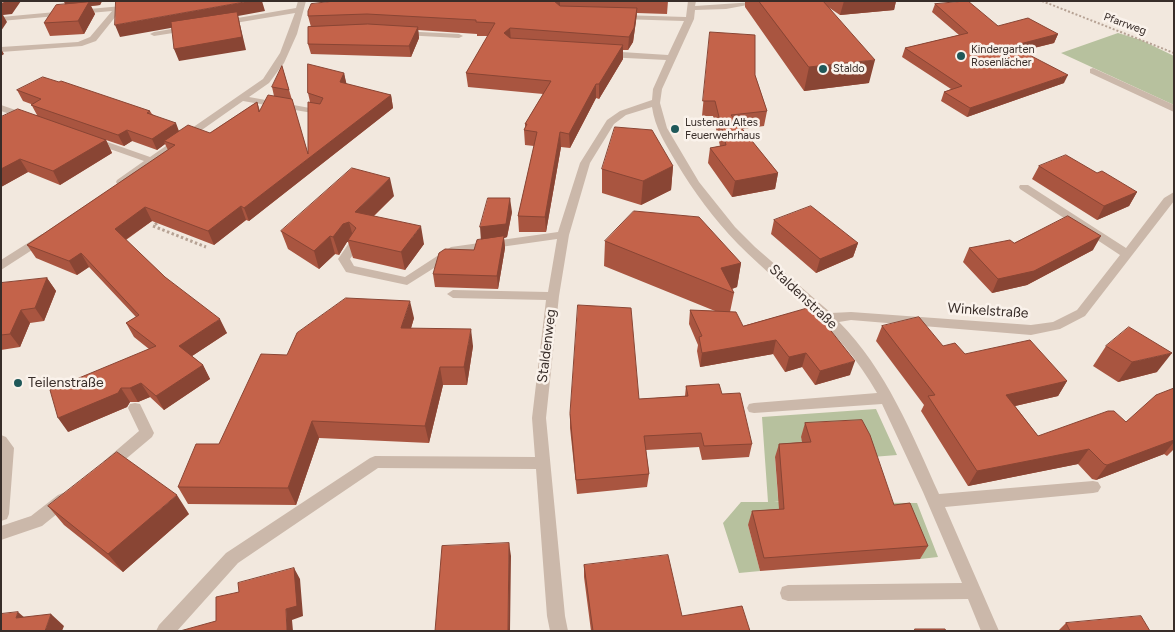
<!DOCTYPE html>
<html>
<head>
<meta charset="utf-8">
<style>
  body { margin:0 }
  #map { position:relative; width:1175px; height:632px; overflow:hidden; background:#f2e8de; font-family:Figtree,sans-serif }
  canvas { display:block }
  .frame { position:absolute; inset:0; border:2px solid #382d29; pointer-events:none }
</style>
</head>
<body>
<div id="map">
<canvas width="1175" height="632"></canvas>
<div class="frame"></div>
</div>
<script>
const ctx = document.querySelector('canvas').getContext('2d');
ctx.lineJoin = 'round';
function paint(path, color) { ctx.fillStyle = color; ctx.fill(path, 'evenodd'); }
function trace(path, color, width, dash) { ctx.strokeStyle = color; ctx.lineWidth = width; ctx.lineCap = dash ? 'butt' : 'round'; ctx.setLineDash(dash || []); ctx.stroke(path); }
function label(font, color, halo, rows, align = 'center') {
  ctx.font = font + ' Figtree,sans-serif'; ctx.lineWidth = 5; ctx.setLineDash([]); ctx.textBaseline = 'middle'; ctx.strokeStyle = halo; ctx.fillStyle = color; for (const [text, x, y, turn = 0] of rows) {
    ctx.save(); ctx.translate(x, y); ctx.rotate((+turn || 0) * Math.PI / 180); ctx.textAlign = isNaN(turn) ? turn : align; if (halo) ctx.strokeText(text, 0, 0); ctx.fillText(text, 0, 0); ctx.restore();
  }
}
paint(new Path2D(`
  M1118 33 1141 40 1174 56V105L1061 53Z
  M876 409 897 455 872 457 801 437 807 455 775 458 778 497 805 499 774 502 917 503 938 557 920 559 903 517 748 525 760 571 739 573 723 523 741 502H768L762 417Z`), '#b7c19e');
trace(new Path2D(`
  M1042 1 1174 53`), '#b6a294', 2, [2, 2]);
trace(new Path2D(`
  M161 220 153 226 206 247`), '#b6a294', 3, [2.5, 2.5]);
paint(new Path2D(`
  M298 1H306L297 34 284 63 269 83 249 97 321 110 324 111V115L243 101 125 184H117L116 182 117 180 144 161 90 142V138H96L150 157 263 79 280 53 295 13 223 25 219 23 220 21 296 8Z
  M688 1H696L695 6 769 1 726 9 695 10 694 19 662 89 660 103 667 128 699 182 735 227 755 247 831 313 851 312 1031 325 1053 322 1077 310 1120 255 1020 189 1019 187 1020 185H1028L1126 248 1164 198 1174 192V201L1085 316 1060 329 1031 335 851 320 839 322C886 369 912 434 939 494L1093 481 1098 482 1101 487 1098 492 1093 493 945 507 999 631H981L968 599 788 601 782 599 780 593 782 587 788 585 962 583 923 492 882 404 754 413 749 412 747 408 749 404 754 403 877 393C839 326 790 296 738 244 714 219 693 191 676 162 665 143 655 128 652 107L626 115 614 124 590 163 569 235 559 296 546 418 565 616 568 631H550L547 616 536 469 378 468 238 563 177 631H156L159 625 226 553 370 458 375 456 535 457 532 418 546 300 453 298 447 294 453 290 548 292 557 239 458 253 407 285 346 272 338 259 349 243 353 242 359 246 350 259 354 266 405 277 451 247 558 232 580 163 607 120 620 111 652 100 653 89 666 60 606 57 602 54 606 51 668 55 684 21 620 19 616 17 620 15 686 17Z
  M133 5 137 7 136 9 120 11 96 41 82 46 1 52V47L78 42 90 37 112 11 1 21V17Z
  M189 26 193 28 192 30 154 36 150 34 154 32Z
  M400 31 459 34 463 36 459 38 403 35 399 33Z
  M1093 68 1174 105V112L1090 73V69Z
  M1 105 30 115 32 117 27 120 1 111Z
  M42 234 46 235 48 238 46 241 1 270V260Z
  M135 403 140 404 154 433 152 437 114 469 109 471 104 469 102 465 104 461 139 431 128 408 130 404Z
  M1 435 6 437 14 448 9 514 7 519 1 521Z
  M63 493 68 495 71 500 68 505 42 526 1 540V526L31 516 58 495Z`), '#cbb8aa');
paint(new Path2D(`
  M64 1H102L100 5 91 6 95 14 84 34 50 36 44 23 65 4Z
  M335 1H668L667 14 637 13 636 21 633 42 628 50H623V59L599 99 596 98 570 148 561 147 546 232H519L518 216 534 146 525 145 524 130 525 127V124L543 94 468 87 466 73 488 36H477V34L418 30 419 38 411 57 311 54 308 44 311 27 308 16Z
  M745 1H896L894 10 840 15 828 7 869 83 804 91 745 7Z
  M935 4 998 26 1058 34 1054 43 1022 51 1064 83 967 117 941 101 944 92 951 89 902 57 905 48 959 35 932 12Z
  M710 32 755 75 767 111 764 126 742 129 778 173 775 189 732 197 708 163 710 148 720 146 713 116H702Z
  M282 66 308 154 310 102 308 93 344 73 346 84 391 95 393 108 249 221 246 220 214 245 152 221 126 240 165 277 227 333 192 356 203 365 210 379 164 410 150 397 138 402H130L127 407 68 432 149 349 134 337 126 323 136 317 89 267 77 275 36 258 27 245 168 150 165 144 157 150 132 141 124 146 106 140 112 153 60 185 28 172 1 187V117L37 115 31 104 23 101 17 90 150 111 152 114 179 131 210 133 257 102 260 111 274 96 272 87Z
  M673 166 671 190 641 205 602 193V169Z
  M1039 166 1097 173 1137 192 1129 206 1097 220 1032 179Z
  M394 196 374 216 424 244 405 270 353 258 348 242H347L339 255 335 254 319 269 288 249 281 231Z
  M512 212 507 237 504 238 505 248 498 289 435 287 433 274 474 250 481 239Z
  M774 220 858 243 853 257 816 273 771 234Z
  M605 241 741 263 737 287 732 289 734 293 730 312 743 326 812 307 850 375 815 385 802 367 785 372 773 354 700 367 697 351 698 345 689 324 690 310 715 311 604 266Z
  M1014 243 1093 250 1027 285 992 293 963 262 969 248Z
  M47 278 56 291 44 321 30 323 20 347 1 350V283Z
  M414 318 411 328 473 346 467 385H443L429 443 319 438 296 505 188 504 178 487 219 444 287 355Z
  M882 326 943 346 965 354 1067 381 1058 396 1015 406 1038 436 1126 422 1174 388V449L1167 456 1164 454 1096 480 1092 479 1078 464 968 486 921 411 924 405 876 341Z
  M1106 346 1157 372 1118 382 1093 366Z
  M686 386 722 394 752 444 749 457 702 460 699 447 646 450 649 474 647 487 577 494 570 428V414L639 399 685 396Z
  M805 423 894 505 928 546 920 559 760 571 748 525 752 511 779 509 775 457 779 444 802 442 801 437Z
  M48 506 189 514 123 572 64 525Z
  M584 565 682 616 750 631H591L584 577Z
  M1066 623 1150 631H1058Z`), '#a95540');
paint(new Path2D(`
  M7 1H21L12 14 3 15 7 22 1 31V3Z
  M64 1H102L100 5 91 6 95 14 84 34 78 21 67 9Z
  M250 1H262L265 11 238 16 246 50 179 61 174 49 238 16 120 37 115 25Z
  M554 1H560V11Z
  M844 1H896L894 10 840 15Z
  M637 8 636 21 633 42 628 50 629 37Z
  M418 27 419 38 411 57 409 46Z
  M510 28 511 42 504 33Z
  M1058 34 1054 43 1009 54 1012 46Z
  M623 45V59L599 99V84Z
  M1 49 4 54 1 56Z
  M875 60 869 83 804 91 809 67Z
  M344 73 347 86 340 82Z
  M1068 75 1064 83 967 117 970 108Z
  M596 84V98L570 148 569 134Z
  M391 95 393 108 249 221 244 208Z
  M176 123 180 134 164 141 165 144 157 150 152 139Z
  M127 130 132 141 124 146 118 135Z
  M560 132 561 147 546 232 545 217Z
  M106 140 112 153 60 185 53 171Z
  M20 159 28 172 1 187V169Z
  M673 166 671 190 641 205 643 181Z
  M778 173 775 189 732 197 735 181Z
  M390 178 394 196 359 230 355 212Z
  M1137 192 1129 206 1097 220 1104 206Z
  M510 198 512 212 507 237 504 238 505 248 498 289 497 276 481 241 480 227Z
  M241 206 246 220 214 245 208 231Z
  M145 207 152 221 122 242 115 229Z
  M349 222 354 240H348V242H347L339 255 333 237 343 224Z
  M421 226 424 244 405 270 401 252Z
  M330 236 335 254 319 269 314 251Z
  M1101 236 1093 250 1027 285 992 293 998 279Z
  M858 243 853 257 816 273 820 259Z
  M81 253 89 267 77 275 69 261Z
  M741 263 737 287 728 290 721 268Z
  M47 278 56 291 44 321 35 308Z
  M410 301 414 318 406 345 401 328Z
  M21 310 30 323 20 347 10 334Z
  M220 319 227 333 186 360 179 346Z
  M471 329 473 346 467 385 464 367Z
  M776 340 773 354 700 367 702 353Z
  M806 353 802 367 785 372 789 357Z
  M1172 353 1157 372 1118 382 1132 362Z
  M855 361 850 375 815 385 820 371Z
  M203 365 210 379 164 410 156 396Z
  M440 367 443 385 429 443 425 426Z
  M1067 381 1058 396 998 410 1006 395Z
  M141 383 150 397 138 402 130 388Z
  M121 388 130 402 127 407 68 432 58 418Z
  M312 421 319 438 296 505 288 488Z
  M1174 440V442L1164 454 1096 480 1107 465Z
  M1089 449 1078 464 968 486 977 471Z
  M177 495 189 514 123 572 108 554Z
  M509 543 511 556 510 631H508Z
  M294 568 300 579 303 616 292 620 293 631H287L286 609Z
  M18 612 32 624 16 618Z
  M51 614 64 626 62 631H45Z`), '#894534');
const building = new Path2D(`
  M116 1H250L115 25Z
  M335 1H554L560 6 637 8 634 28 629 37 510 28 504 33 510 38 623 45 599 84H596L569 134 560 132 545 217 518 216 537 132 524 130 527 124H525L551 81 466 73 495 23 476 22V20L367 14 308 16V11L311 4Z
  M759 1H823L875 60 809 67Z
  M968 1 998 26 1028 18 1058 34 1012 46 1068 75 970 108 944 92 962 86 905 48 968 33 935 4Z
  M89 2 78 21 44 23 56 5Z
  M237 12 242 37 174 49 171 22Z
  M368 24 418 27 409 46 308 44V27Z
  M710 32 755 35V75L767 111 731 115 778 173 735 181 710 148 726 145 715 101H703Z
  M308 64 344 73 340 82 391 95 244 208 241 206 208 231 145 207 115 229 165 277 220 319 179 346 203 365 156 396 141 383 130 388H121L118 393 58 418 50 390 156 346 126 323 139 315 81 253 69 261 27 245 175 145 164 141 188 125 210 133 257 102 259 112 268 95 292 99 308 154V102L320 104 323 98 308 93Z
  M282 66 289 90 272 87Z
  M43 77 59 82 61 81 150 111 147 113 176 123 152 139 127 130 118 135 31 105 41 99 17 90Z
  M18 109 106 140 53 171 20 159 1 169V117Z
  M615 127 652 130 673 166 643 181 602 169Z
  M1066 155 1097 173 1102 171 1137 192 1104 206 1039 166Z
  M352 168 390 178 355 212 421 226 401 252 348 240 356 228 349 222 343 224 333 237 330 236 314 251 281 231Z
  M488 198H510L506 224 480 227Z
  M811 206 858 243 820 259 774 220Z
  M634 211 699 217 741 263 721 268 734 293 605 241Z
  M1068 216 1101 236 1034 271 998 279 969 248 1010 240 1014 243Z
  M504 236 497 276 433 274 439 253 445 249 474 250 477 240Z
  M47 278 35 308 21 310 10 334 1 335V283Z
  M346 298 410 301 401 328 471 329 464 367H440L425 426 312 421 288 488 178 487 196 444H219L261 354 287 355 297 333Z
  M578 305 631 308 639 399 688 396 686 386 719 384 722 394 740 393 752 444 704 446 701 433 644 436 649 474 576 480 570 414Z
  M812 307 855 361 820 371 806 353 789 357 776 340 702 353 699 337 702 336 690 310 736 312 743 326Z
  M919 317 943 346 955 343 965 354 1030 340 1067 381 1006 395 1038 436 1108 411H1114L1126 422 1156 395 1174 388V440L1107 465 1104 464 1089 449 977 471 928 396 935 395 882 326Z
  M1129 327 1172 353 1132 362 1106 346Z
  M862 420 870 435 894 505 910 503 928 546 764 558 752 511 784 509 779 444 811 442 805 423Z
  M117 452 177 495 108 554 48 506Z
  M509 543 508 631H435L442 546Z
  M668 555 682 616 742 606 750 631H593L584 565Z
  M294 568 297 606 286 609 287 631H180L216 621V597L239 592 238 583Z
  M18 612 16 618 51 614 45 631H1V614Z
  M1141 616 1150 631H1070L1066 623Z
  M915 629H945L946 631H915Z`);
paint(building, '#c4634a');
trace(building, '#894534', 1);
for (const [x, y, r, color] of [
  [961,56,5,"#1f5859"],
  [823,69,5,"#1f5859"],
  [675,129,5,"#1f5859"],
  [18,383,5,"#1f5859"]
]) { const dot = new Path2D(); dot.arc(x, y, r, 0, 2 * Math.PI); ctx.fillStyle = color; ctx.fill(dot); trace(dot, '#faf2eb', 2); }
label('11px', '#382d29', '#faf2eb', [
  ["Pfarrweg",1125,24,20]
]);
label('11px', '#382d29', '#faf2eb', [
  ["Kindergarten",971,50],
  ["Rosenlächer",971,63],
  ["Staldo",833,69],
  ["Lustenau Altes",685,123],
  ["Feuerwehrhaus",685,136]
], 'left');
label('14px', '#382d29', '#faf2eb', [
  ["Staldenstraße",803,297,43],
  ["Winkelstraße",988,311,4],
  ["Staldenweg",547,346,-83]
]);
label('14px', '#382d29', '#faf2eb', [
  ["Teilenstraße",28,383]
], 'left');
</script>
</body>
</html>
